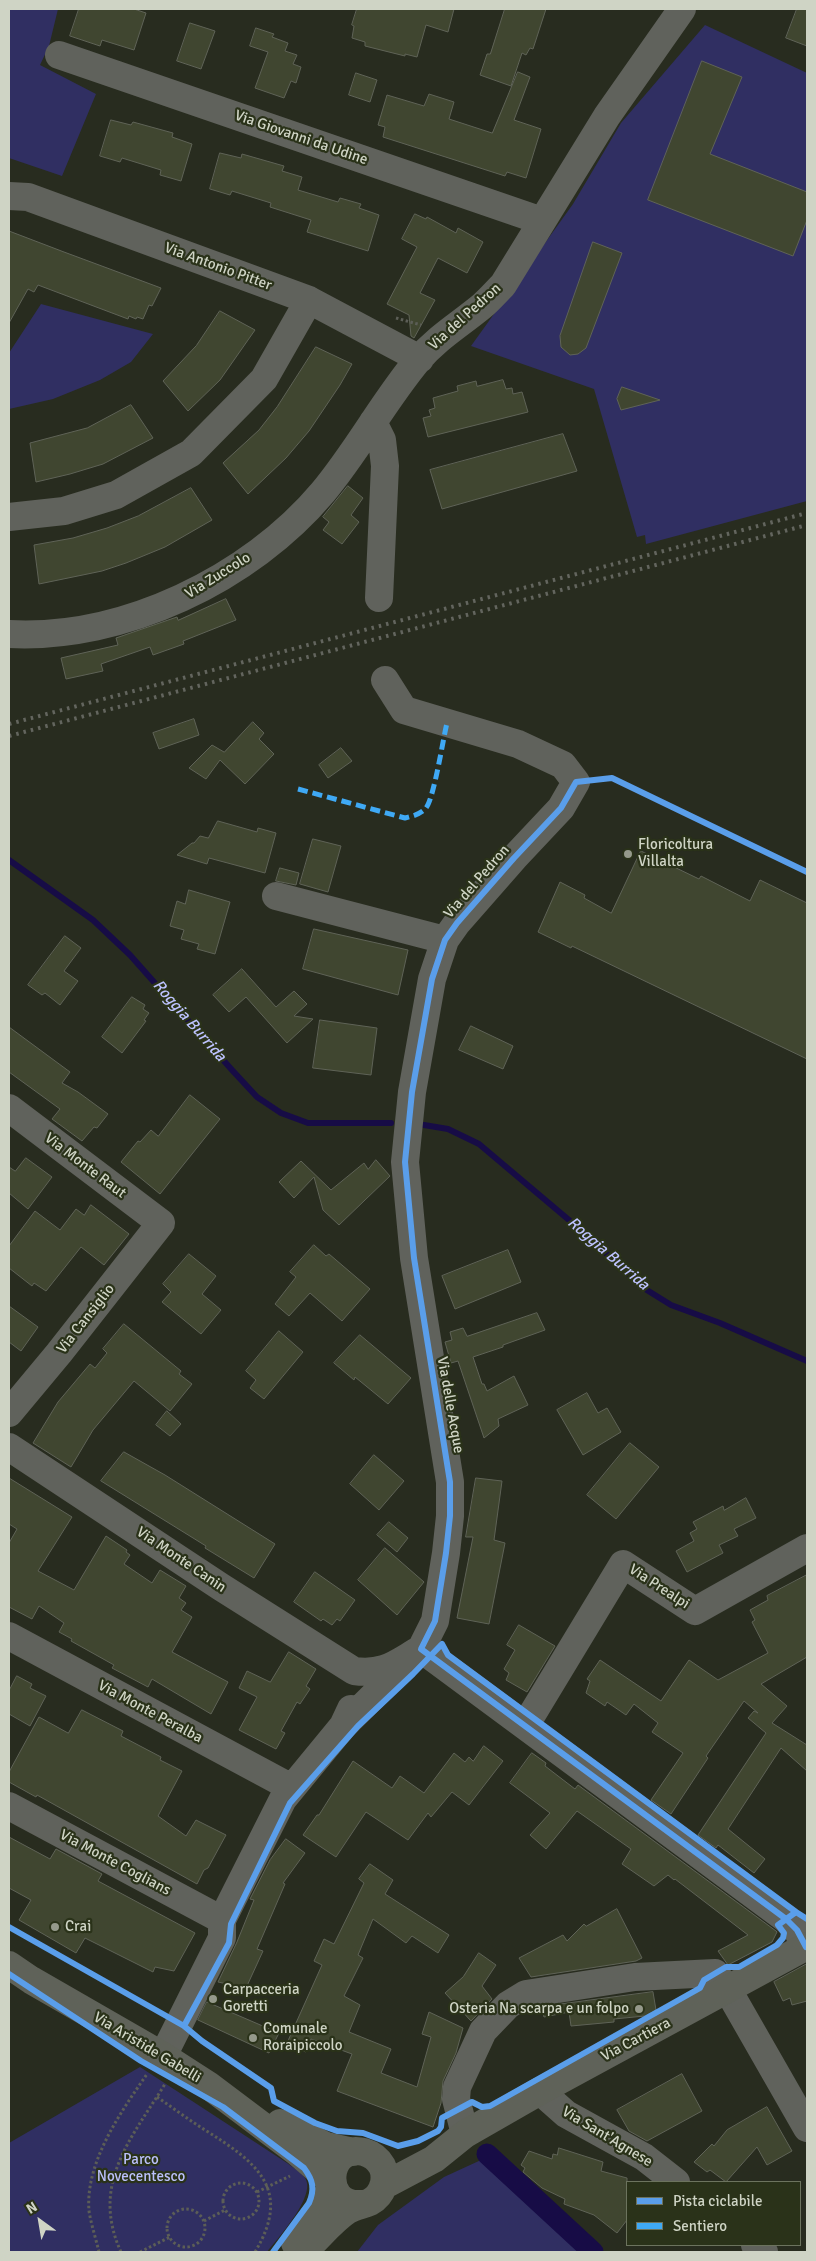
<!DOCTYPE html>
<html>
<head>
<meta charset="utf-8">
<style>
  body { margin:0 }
  #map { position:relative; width:816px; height:2261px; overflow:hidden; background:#282c1f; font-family:Signika,sans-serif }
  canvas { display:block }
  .frame { position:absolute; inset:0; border:10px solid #cfd4c5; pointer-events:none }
  .legend { position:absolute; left:626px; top:2181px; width:175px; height:65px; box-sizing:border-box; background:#2a3219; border:1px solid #6c735e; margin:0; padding:6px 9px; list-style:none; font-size:15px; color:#cfd4c5 }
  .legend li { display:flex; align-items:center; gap:10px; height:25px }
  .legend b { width:25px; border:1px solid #6c735e }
  .north { position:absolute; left:15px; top:2196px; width:50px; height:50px; -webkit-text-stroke:4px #2a3219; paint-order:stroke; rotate:328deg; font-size:14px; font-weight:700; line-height:20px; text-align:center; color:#cfd4c5 }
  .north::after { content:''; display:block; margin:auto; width:18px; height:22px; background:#cfd4c5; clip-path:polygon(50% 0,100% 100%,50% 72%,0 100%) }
</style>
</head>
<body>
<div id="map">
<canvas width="816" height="2261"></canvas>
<div class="frame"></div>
<ul class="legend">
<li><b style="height:6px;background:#5a9eea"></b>Pista ciclabile</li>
<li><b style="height:6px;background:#3fa9f5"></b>Sentiero</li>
</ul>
<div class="north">N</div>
</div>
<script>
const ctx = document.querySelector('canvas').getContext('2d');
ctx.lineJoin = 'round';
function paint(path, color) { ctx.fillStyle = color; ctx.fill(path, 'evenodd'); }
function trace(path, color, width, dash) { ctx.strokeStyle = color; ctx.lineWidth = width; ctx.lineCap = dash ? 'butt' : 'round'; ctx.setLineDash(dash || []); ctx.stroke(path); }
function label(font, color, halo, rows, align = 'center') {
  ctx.font = font + ' Signika,sans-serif'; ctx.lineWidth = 4.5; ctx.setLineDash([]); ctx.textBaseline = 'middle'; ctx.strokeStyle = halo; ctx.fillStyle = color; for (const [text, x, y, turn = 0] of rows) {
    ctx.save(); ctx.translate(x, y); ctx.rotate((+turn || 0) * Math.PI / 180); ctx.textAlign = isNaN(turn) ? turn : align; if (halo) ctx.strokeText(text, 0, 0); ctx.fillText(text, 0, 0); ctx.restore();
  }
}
paint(new Path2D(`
  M9 9H58L49 46 40 65 96 94 62 176 9 158Z
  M705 25 807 73V501L646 544 645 535 637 537 594 389 471 346 573 204 621 123Z
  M41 304 153 334 131 362 100 380 53 399 9 409V353Z
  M140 2067 287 2163C292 2167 301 2172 305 2178 317 2195 278 2238 267 2252H9V2143Z
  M481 2160 581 2252H357L378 2225 444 2177Z`), '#302f62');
trace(new Path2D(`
  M9 860 93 920 130 955 232 1070 257 1097 281 1113 308 1123H391
  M424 1125 448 1129 479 1144 582 1231 642 1287 671 1305 720 1323 807 1361`), '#170c46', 6);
trace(new Path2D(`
  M487 2154 593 2252`), '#170c46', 21);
const building = new Path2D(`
  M79 9H134L146 13 134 50 102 40 100 46 70 36Z
  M357 9H454L448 32 426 25 417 57 405 54V56L365 46V42L352 38 354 26 352 25Z
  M505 9H546L533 49 530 48 526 55 522 53 511 86 480 75 487 54H490Z
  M797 9H807V46L786 38Z
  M190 23 215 31 201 69 177 61Z
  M256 28 274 34 272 37 288 43 285 51 297 55 293 64 301 67 296 83 291 81 284 98 255 88 268 52 250 46Z
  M702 61 742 77 710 154 807 192V220L793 256 648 200Z
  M518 72 530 77 514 120 541 129 526 178 507 172 505 176 383 137 385 127 378 125 387 95 424 106 429 94 454 102 449 119 492 133Z
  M356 73 377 80 370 102 349 95Z
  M111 120 131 125 133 122 173 133 172 137 192 144 181 181 160 175 161 170 122 158 120 162 100 156Z
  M220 153 241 158 242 154 284 166 282 171 302 177 298 190 338 202 340 198 361 204 359 208 379 215 368 251 307 232 311 220 270 207 271 203 232 191 230 195 210 189Z
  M415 214 426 219 427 217 456 233 458 228 483 242 467 273 438 258 420 293 435 300 414 338 411 336 409 315 387 304 417 247 402 239Z
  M9 231 64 252 161 288 152 306 149 305 143 319 137 317 136 319 129 316 128 319 38 285 34 292 28 289 9 323Z
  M593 242 622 253 586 348 578 354 570 355 561 347 560 336Z
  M220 311 255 330 220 380 188 411 163 381 196 346Z
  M316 347 352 364 340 385 309 431 286 458 248 494 223 463 259 430 277 407Z
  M503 380 506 389 512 388 513 394 522 392 528 412 428 437 423 418 431 416 429 410 435 408 433 398 458 391 457 386 476 381 477 386Z
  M622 387 660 400 621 410 617 399Z
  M131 405 153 438 103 464 70 474 36 482 30 443 87 428Z
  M563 434 577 471 442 509 430 470Z
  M348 486 363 498 351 515 359 522 342 544 323 530 329 522 323 517Z
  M191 488 212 520 165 547 126 563 102 571 39 584 34 545 73 538 107 528 138 516Z
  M226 599 236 620 183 641 184 644 153 655 150 647 101 664 103 671 66 679 61 658 118 645 116 638 177 617 178 620Z
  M194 719 199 735 159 749 153 733Z
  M253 722 264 733 259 739 274 754 245 784 220 760 206 779 189 768 212 745 224 752Z
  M341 748 352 761 328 778 319 765Z
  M218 821 257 832 258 828 276 833 265 873 209 858 207 864 177 855 192 843H194L200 836 208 838Z
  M313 839 341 846 328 892 300 884Z
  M641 851 699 879 701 876 750 901 760 880 807 903V1059L572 946 571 948 538 932 560 882 585 895 584 898 611 913Z
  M280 868 299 873 296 885 276 881Z
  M189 890 230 902 215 954 197 949 199 944 181 939 184 930 170 926 177 901 185 904Z
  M314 929 408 950 398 995 303 969Z
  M65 936 81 948 64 971 78 981 60 1005 45 993 42 995 28 985Z
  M242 969 276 1007 294 991 307 1004 294 1016 313 1019 287 1043 246 997 229 1012 213 995Z
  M132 997 145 1005 143 1009 149 1013 144 1020 146 1021 122 1053 102 1037Z
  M320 1020 377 1028 371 1075 313 1068Z
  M471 1026 513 1046 503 1069 459 1050Z
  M9 1027 70 1072 62 1083 78 1092 108 1114 97 1128 94 1127 82 1141 52 1119 60 1109 9 1072Z
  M190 1095 220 1119 160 1194 121 1162 138 1141 140 1142 151 1130 158 1136Z
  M26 1158 52 1177 28 1209 9 1193V1167L15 1171Z
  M376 1160 390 1176 339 1225 323 1210 314 1177 294 1198 279 1182 301 1161 331 1190 364 1163 368 1169Z
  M91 1205 129 1234 104 1265 81 1247 46 1291 34 1283 32 1286 9 1268V1246L35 1211 60 1230 76 1209 84 1215Z
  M314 1245 326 1256 329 1254 370 1289 342 1321 310 1293 289 1316 275 1304 296 1277 290 1272Z
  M508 1250 521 1282 455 1309 442 1276Z
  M189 1254 216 1276 202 1294 221 1310 201 1334 162 1302 171 1292 163 1284Z
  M9 1306 38 1327 21 1351 9 1342Z
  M537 1313 545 1330 503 1345V1347L473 1357 482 1384H484L487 1391 514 1376 528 1405 498 1419 499 1426 484 1438 458 1361 451 1363 445 1342 452 1340 450 1332 463 1328 467 1336Z
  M124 1324 181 1371 179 1374 192 1384 170 1411 134 1381 93 1430 71 1467 33 1443 58 1402 90 1364 95 1368 107 1353 103 1349Z
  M279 1331 303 1352 264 1399 250 1388 256 1380 246 1371Z
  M360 1335 411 1378 388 1404 355 1377 354 1380 334 1363Z
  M587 1393 598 1413 607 1408 621 1432 583 1455 557 1410Z
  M167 1411 181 1424 170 1436 156 1425Z
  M630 1443 659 1467 616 1519 587 1495Z
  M124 1452 165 1475 275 1544 254 1578 205 1548 206 1546 101 1481Z
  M374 1455 404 1481 379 1510 350 1484Z
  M9 1478 72 1517 38 1571 74 1590 106 1536 127 1550 126 1552 130 1555 124 1564 152 1583 160 1570 186 1586 179 1598 186 1603 181 1610 192 1617 172 1652 228 1682 211 1714 152 1679 148 1687 112 1668 114 1665 71 1641 72 1639 59 1632 64 1623 39 1606 32 1619 9 1607V1543L17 1529 9 1524Z
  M476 1478 502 1481 494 1540 505 1543 489 1624 457 1618 473 1537H466Z
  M746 1498 756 1518 734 1529 738 1536 719 1545 723 1553 687 1572 676 1551 694 1541 690 1533 697 1529 693 1522 723 1506 724 1510Z
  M389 1522 408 1538 397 1552 377 1535Z
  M385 1548 424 1582 397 1615 358 1580Z
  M315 1572 355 1600 340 1621 337 1619 332 1625 323 1619 321 1621 294 1602Z
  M807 1575V1657L761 1684 787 1706 772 1723 807 1745V1771L781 1748 728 1829 765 1859 754 1873 718 1845 716 1848 698 1835 766 1733 748 1718 754 1711 758 1713 744 1701 706 1756 708 1758 671 1814 651 1800 683 1753 652 1732 658 1723 634 1704 626 1715 607 1702 605 1706 586 1693 590 1681 587 1679 600 1660 661 1701 689 1660 718 1680 768 1653 752 1622 755 1620 750 1610 768 1600 767 1596Z
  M519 1625 555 1646 527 1692 506 1680 509 1673 504 1669 515 1650 507 1645Z
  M289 1652 316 1669 306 1686 310 1689 300 1704 297 1702 281 1731 285 1733 276 1749 239 1730 257 1697 239 1688 247 1671 270 1682Z
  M17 1676 32 1684 30 1688 46 1696 30 1726 9 1714V1691Z
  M82 1710 123 1731 121 1736 161 1757 160 1760 182 1771 158 1816 186 1836 196 1820 226 1835 208 1868 204 1870 197 1884 37 1795 36 1797 9 1782V1772L39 1717 68 1733Z
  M484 1746 503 1761 469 1805 452 1792 431 1817 428 1813 408 1840 366 1812 336 1857 303 1835 317 1815H319L353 1761 392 1788 400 1776 424 1793 454 1753 465 1762 469 1757 473 1761Z
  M532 1753 546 1763 545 1766 575 1789 578 1785 776 1931 777 1932 772 1942 728 1965 718 1951 748 1935 675 1879 674 1880 668 1875 654 1886 622 1864 631 1849 577 1811 546 1849 530 1835 550 1813 510 1783Z
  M9 1837 50 1859 56 1849 102 1874 98 1881 195 1933 174 1971 155 1967 153 1972 85 1938 76 1953 19 1920 31 1900 9 1888Z
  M286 1839 305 1853 283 1883 285 1884 257 1949 263 1951 246 1988 218 1982 237 1942 254 1900 250 1899 270 1860Z
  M370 1864 393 1880 385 1894 449 1935 438 1953 412 1936 406 1943 373 1919 358 1955 363 1958 344 1996 360 2005 349 2032 391 2049 381 2073 417 2087 431 2037 422 2034 429 2012 463 2028 456 2053 443 2081 441 2103 433 2127 337 2091 352 2054 311 2039 306 2052 287 2043 322 1965 314 1961 324 1939 334 1944 364 1883 359 1879Z
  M617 1909 642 1958 636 1961 531 1977 519 1958 563 1935 567 1941 584 1924 586 1926Z
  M479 1953 496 1965 482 1986 492 1999 471 2021 445 1993 463 1977Z
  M807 1964V2001L792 2005 790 1998 783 2001 774 1982Z
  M653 1992 656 2010 645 2016 614 2019V2022L571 2026 569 2012 544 2017 541 2007Z
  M207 2002 279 2033 269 2053 198 2020Z
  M682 2074 702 2111 647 2141 629 2131 617 2110Z
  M767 2107 792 2151 767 2165 757 2147 726 2182 710 2170 707 2172 694 2162 712 2144 714 2146 727 2130Z
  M559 2148 603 2162 601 2171 627 2178V2220L617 2233 594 2215 564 2204 565 2199 542 2188 523 2172 525 2168 521 2165 529 2151 552 2159 553 2154 557 2155Z`);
paint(building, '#404630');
trace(building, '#5f6357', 1);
trace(new Path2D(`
  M396 318 421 325
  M157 2097C173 2108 189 2120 205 2130 256 2162 293 2189 255 2252
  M223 2201a18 18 0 1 1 36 0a18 18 0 1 1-36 0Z
  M257 2192 290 2176
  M167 2228a19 19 0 1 1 38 0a19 19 0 1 1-38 0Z
  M204 2221 225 2210
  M99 2252C96 2239 91 2224 89 2211 85 2162 121 2112 147 2074
  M121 2252C90 2184 131 2139 165 2084
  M140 2252 170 2237`), '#5c5e57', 3, [2.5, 2.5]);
trace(new Path2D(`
  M59 55 542 221
  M9 196 28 197 309 300 420 359
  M373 422 382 440 385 466 379 598
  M9 517 64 511 116 495 191 453 264 379 309 300
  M9 634C123 640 250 579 323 492 358 450 383 402 418 360 438 337 459 325 482 306 489 300 496 292 503 285L607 116 682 9
  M385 680 404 710 518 744 563 765 576 782 561 808 514 858 457 923 445 940 432 979 412 1092 405 1162 414 1258 450 1482V1516L446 1553 435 1621 421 1649 786 1919 797 1930 806 1947
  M276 896 445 940
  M9 1108 161 1223 59 1353 9 1413
  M9 1447 221 1587 354 1671C385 1675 396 1663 421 1649L343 1726
  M9 1636 292 1788
  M525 1726 623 1564 695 1611 807 1548
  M9 1806 222 1920
  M163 2056 222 1938V1920L283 1799 343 1726 351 1709
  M540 2091 566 2114 644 2157 676 2182
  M465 2134 456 2099 457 2087 483 2031 508 2005 526 1994 635 1977 715 1973 728 1990 807 2128
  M755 2245 764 2252`), '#60625c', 28);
trace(new Path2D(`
  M9 1965 31 1980 163 2056 208 2085 297 2152 332 2182
  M280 2123 326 2146 353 2152
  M383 2186 434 2159 465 2134 540 2091 807 1946
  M295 2243 324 2201 332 2185
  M303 2252C318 2239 331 2221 348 2210 355 2206 363 2205 370 2202 383 2195 388 2179 382 2166 378 2159 371 2154 364 2152 326 2142 319 2207 361 2204`), '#5f6259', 28);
trace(new Path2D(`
  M9 724 807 513
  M9 736 807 525`), '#63655e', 4, [2.5, 5]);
trace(new Path2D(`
  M298 789 405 818C413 816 421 814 426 808 434 798 443 739 447 723`), '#3fa9f5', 5, [10, 5]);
trace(new Path2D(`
  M9 1927 184 2026 202 2041 271 2088 274 2101 315 2123 337 2131 363 2133 398 2146 418 2141 438 2131 441 2127 442 2118 472 2102 482 2107 490 2106 700 1988 704 1980 726 1967H739L777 1945 783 1938 784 1933 778 1925 796 1912 807 1919
  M806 1947 797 1930 786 1919 421 1649 435 1621 446 1553 450 1516V1482L414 1258 405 1162 412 1092 432 979 445 940 457 923 514 858 561 808 576 782 612 778 807 872
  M9 1974 141 2061 223 2107 304 2168C313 2180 315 2189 309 2203L273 2252
  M184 2026 229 1943 231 1924 290 1803 358 1726 413 1674 442 1644 448 1655 796 1912`), '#5a9eea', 6);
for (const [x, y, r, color] of [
  [628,854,5,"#95998b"],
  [55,1927,5,"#95998b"],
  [213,1999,5,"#95998b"],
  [639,2009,5,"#95998b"],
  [253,2038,5,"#95998b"]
]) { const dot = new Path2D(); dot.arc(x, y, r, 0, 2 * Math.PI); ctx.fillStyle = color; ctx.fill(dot); trace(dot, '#2a3219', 2); }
label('15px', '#cfd4c5', '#2a3219', [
  ["Via Giovanni da Udine",301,138,19],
  ["Via Antonio Pitter",218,267,20],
  ["Via del Pedron",465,317,-42],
  ["Via Zuccolo",218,576,-32],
  ["Via del Pedron",477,882,-49],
  ["Via Monte Raut",85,1166,37],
  ["Via Cansiglio",86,1319,-52],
  ["Via delle Acque",450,1405,80],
  ["Via Monte Canin",181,1560,34],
  ["Via Prealpi",659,1587,33],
  ["Via Monte Peralba",150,1712,28],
  ["Via Monte Coglians",115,1863,28],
  ["Via Cartiera",636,2040,-28],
  ["Via Aristide Gabelli",147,2048,31],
  ["Via Sant'Agnese",607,2137,31]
]);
label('15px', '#cfd4c5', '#2a3219', [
  ["Floricoltura",638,845],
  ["Villalta",638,862],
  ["Crai",65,1927],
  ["Carpacceria",223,1990],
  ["Goretti",223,2007],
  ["Osteria Na scarpa e un folpo",629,2009,"right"],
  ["Comunale",263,2029],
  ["Roraipiccolo",263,2046]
], 'left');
label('15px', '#bbc0fb', '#2a3219', [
  ["Parco",141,2160],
  ["Novecentesco",141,2177]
]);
label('italic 16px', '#bec3ff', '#2a3219', [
  ["Roggia Burrida",189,1021,49],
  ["Roggia Burrida",608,1254,41]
]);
</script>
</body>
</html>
